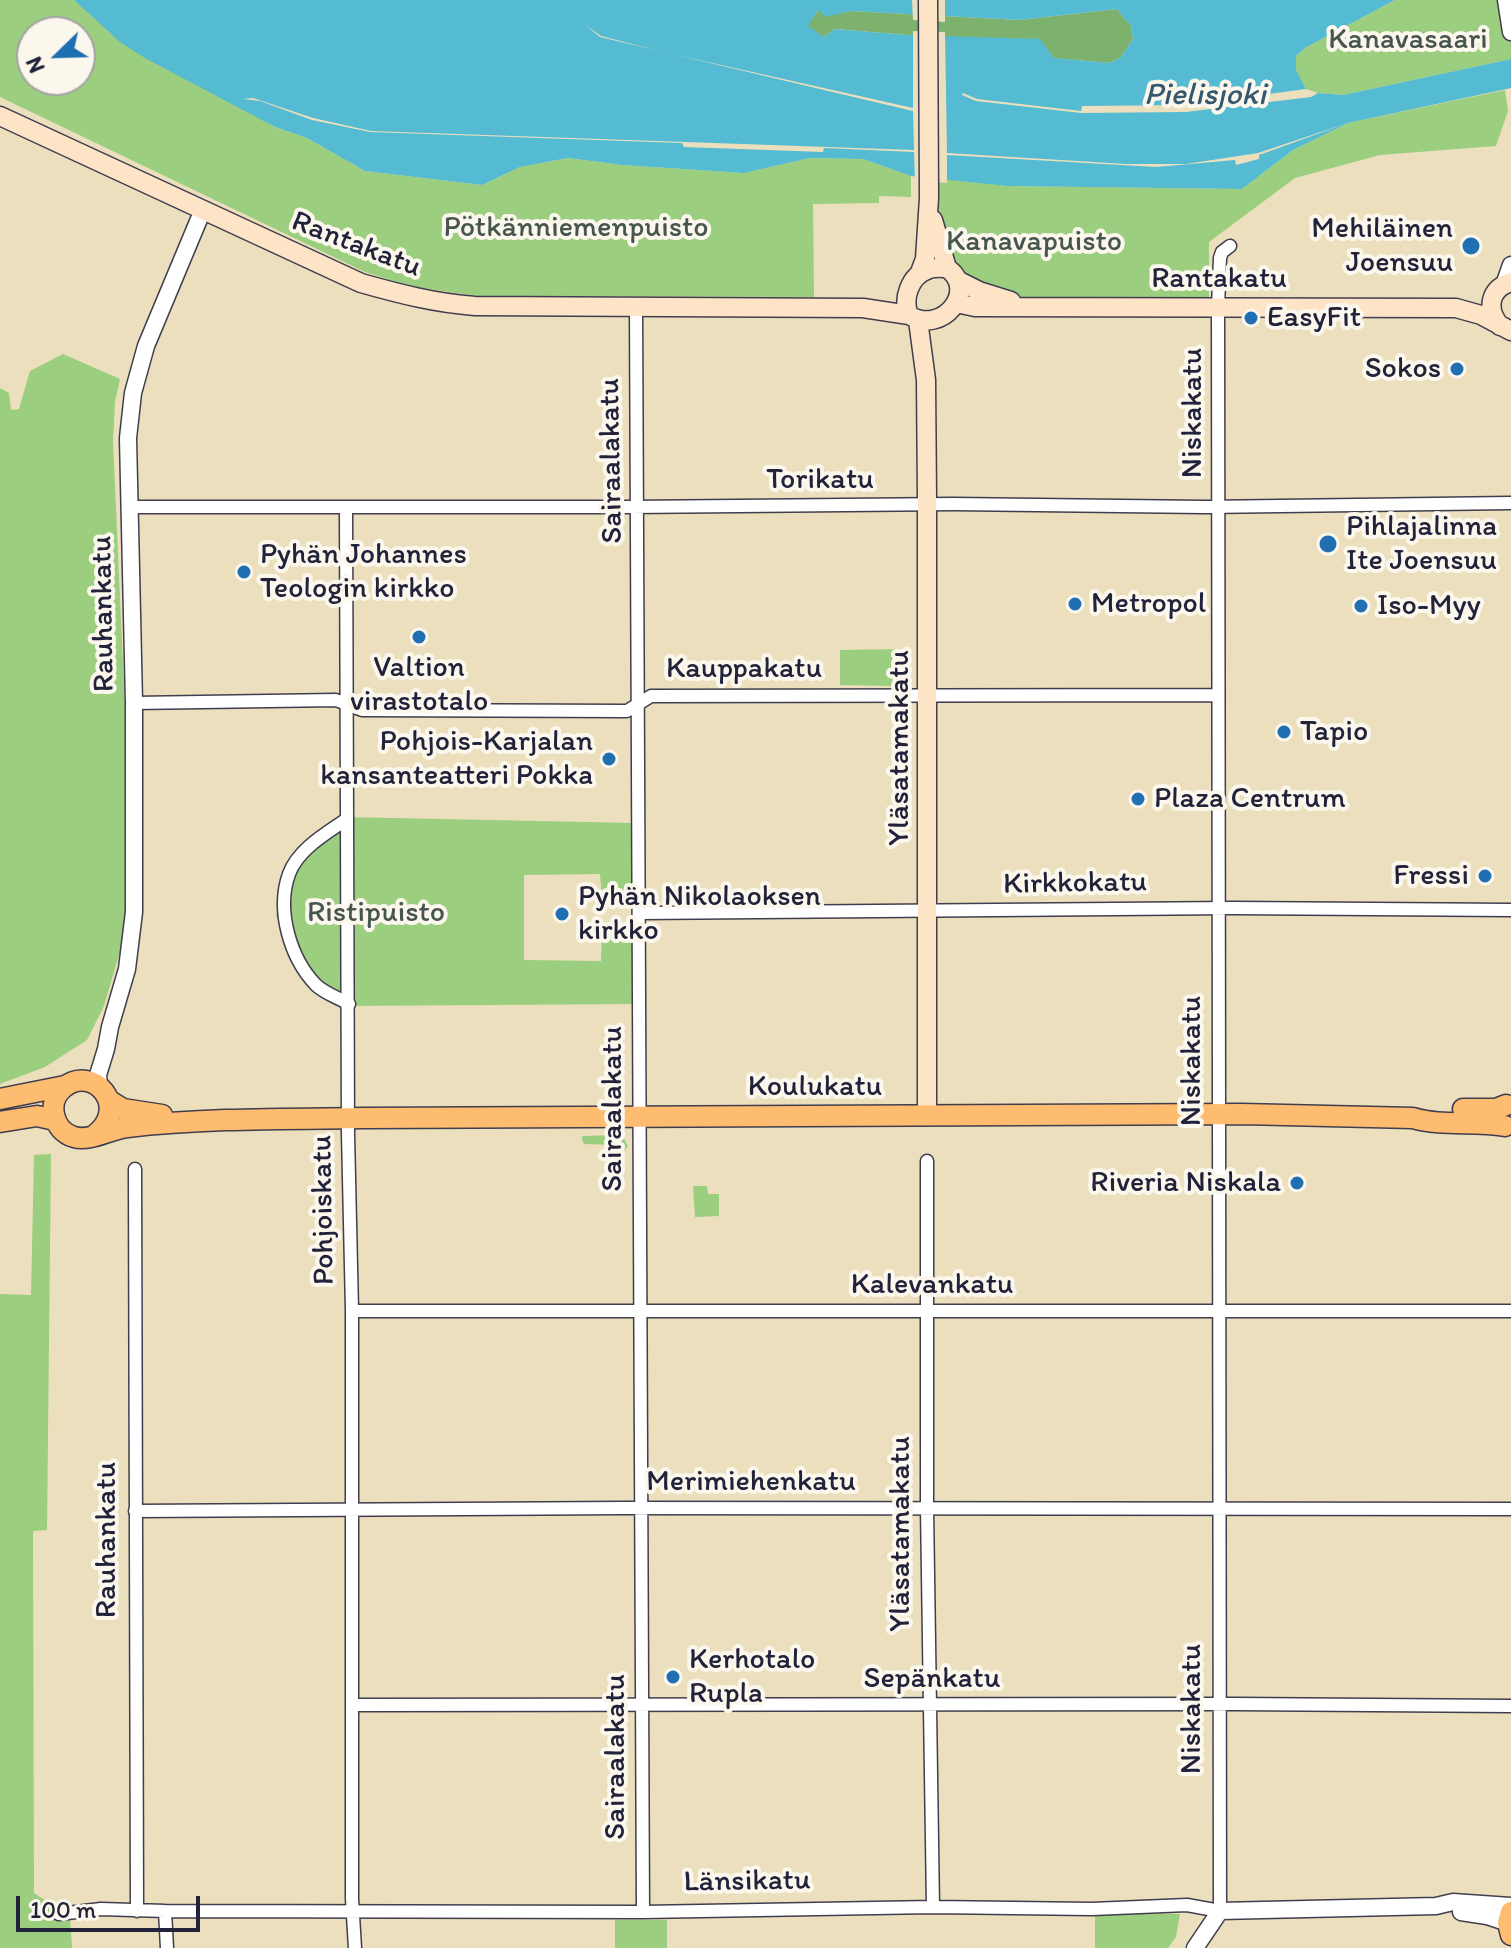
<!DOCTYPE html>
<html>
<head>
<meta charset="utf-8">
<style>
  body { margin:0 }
  #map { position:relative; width:1511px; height:1948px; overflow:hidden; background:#ecdfbd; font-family:Itim,sans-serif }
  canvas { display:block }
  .north { position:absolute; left:16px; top:16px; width:80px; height:80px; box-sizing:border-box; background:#fbf7ec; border:2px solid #a4a2a5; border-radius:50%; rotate:247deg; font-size:22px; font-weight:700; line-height:32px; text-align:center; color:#22223b }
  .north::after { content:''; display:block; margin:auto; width:28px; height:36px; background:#1f6fb2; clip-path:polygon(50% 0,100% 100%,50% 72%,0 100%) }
  .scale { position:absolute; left:16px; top:1896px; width:184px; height:36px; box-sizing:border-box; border:4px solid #22223b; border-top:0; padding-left:10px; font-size:24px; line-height:28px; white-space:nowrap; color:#22223b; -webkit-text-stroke:6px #fbf7ec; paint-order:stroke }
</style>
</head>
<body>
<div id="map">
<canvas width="1511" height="1948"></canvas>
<div class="north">N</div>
<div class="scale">100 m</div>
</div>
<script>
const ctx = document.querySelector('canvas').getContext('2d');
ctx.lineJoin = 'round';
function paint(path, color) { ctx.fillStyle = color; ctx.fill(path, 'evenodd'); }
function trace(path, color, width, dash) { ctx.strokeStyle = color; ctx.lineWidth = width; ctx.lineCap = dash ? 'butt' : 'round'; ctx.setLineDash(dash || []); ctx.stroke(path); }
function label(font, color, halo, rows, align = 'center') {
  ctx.font = font + ' Itim,sans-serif'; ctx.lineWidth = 8; ctx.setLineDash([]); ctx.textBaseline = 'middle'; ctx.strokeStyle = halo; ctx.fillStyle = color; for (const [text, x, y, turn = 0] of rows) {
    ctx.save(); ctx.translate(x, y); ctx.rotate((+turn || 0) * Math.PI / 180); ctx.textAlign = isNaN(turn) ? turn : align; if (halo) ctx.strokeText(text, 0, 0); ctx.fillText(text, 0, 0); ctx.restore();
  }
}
paint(new Path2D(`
  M0 0H74L274 127 307 138 365 171 482 185 520 167 568 158 622 165 744 173 810 158 863 159 911 176V197L879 196V203L813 204 814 297 477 296 409 286 365 272 0 97ZM32 32H80V80H32Z
  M1395 0H1511V59L1343 95 1318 93 1306 89 1296 71V56L1305 48Z
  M1505 90 1508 111 1496 146 1380 155 1295 178 1209 242V298L1026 299 969 281 953 264 941 235 935 177 1007 186 1242 189 1293 150 1348 123Z
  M63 354 120 379 115 402 113 442 125 709 129 921 104 1006 87 1040 45 1067 0 1084V388L9 393 11 410 19 409 30 371Z
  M905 649 906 673 902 683 892 686 840 685V650Z
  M344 817 635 823V900L602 899 600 874 524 875V960L601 961 602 933H635V1004L344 1006 287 948 276 915 286 873Z
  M622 1135 628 1146 625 1150 616 1145 584 1144 582 1139V1136Z
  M51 1154 47 1530 33 1531 34 1893 70 1916 72 1948H0V1294L31 1295 34 1155Z
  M693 1186H707L708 1194H719V1216L695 1217Z
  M1095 1912 1180 1914 1176 1937 1168 1948H1095Z
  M615 1920H667V1948H615Z`), '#9bce7f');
paint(new Path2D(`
  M819 9 826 16 850 11 1019 20 1117 9 1131 26 1133 39 1121 57 1110 63 1053 58 908 35 835 29 824 37 807 26Z`), '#7cb16e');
paint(new Path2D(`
  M74 0H1395L1305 48 1296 56V70L1306 89 1318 93 1343 95 1511 59V88L1348 123 1293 150 1242 189 1007 186 911 176 863 159 810 158 744 173 622 165 568 158 520 167 482 185 365 171 307 138 275 127 145 58 120 42ZM1117 9 1131 26 1133 39 1121 57 1110 63 1054 58 1040 39 908 35 835 29 824 37 808 26 818 10 826 17 850 11 1019 20Z`), '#54bbd2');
paint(new Path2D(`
  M912 0H945V22L913 20Z
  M585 25 601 36 663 52 913 108V31L945 32 947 153 1126 164H1186L1258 153 1348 123 1259 155V159L1236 165 1235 160 1156 167 947 155V183L915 180 914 152 824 148 823 152 684 147 682 143 370 132 312 120 260 101 243 99 253 98 313 118 371 131 914 150 913 111 600 37Z
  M1306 89 1318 93 1311 97 1186 112 1081 113 976 101 962 95 963 93 977 99 1081 111 1082 106 1187 105Z`), '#ecdfbd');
const minor = new Path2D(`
  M636 306 643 1912
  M129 507H630L953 504 1204 507 1511 503
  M346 508 348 1134 352 1311V1899L355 1948
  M134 703 336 700 362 710 627 711 651 696 1217 695
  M347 819C327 833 298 849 289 874 276 910 290 958 316 985 324 993 339 998 349 1004
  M639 913 1233 908 1511 910
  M927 1161V1508L933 1907
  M135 1169 137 1911
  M352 1311H1511
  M135 1511 623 1508 1511 1509
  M352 1705 1234 1704 1511 1706
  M165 1911 167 1948
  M59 1914 101 1909 165 1911 643 1912 933 1907 1092 1909 1187 1905 1220 1911 1218 307 1220 258 1222 252 1230 246`);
const tertiary = new Path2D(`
  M1506 0 1511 32
  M1504 285 1511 265
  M99 1086 98 1075 106 1049 110 1027 127 969 134 912V703L128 438 133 393 146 346 202 212
  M1461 1912 1487 1916 1508 1923
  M1195 1948 1220 1911 1436 1906 1453 1902 1511 1906`);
const secondary = new Path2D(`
  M0 116 361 283C400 294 435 303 475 306L863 308 909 315
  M933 220 947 268
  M947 268C979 290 942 336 909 315 902 299 910 276 927 270 933 267 941 268 947 268Z
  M919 275 925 259 929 198 928 0
  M959 281 979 291 1011 301
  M956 303 975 307 1456 308 1481 315 1511 331
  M918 320 926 380 927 499V1116
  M1500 326C1486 309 1489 289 1511 282`);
const primary = new Path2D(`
  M0 1099 65 1086
  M110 1101 123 1109 162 1115
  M1463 1109H1496L1506 1105
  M0 1122 37 1116 55 1120
  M95 1135C131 1107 93 1063 63 1088 46 1102 53 1131 74 1137 90 1142 110 1129 127 1127 205 1118 285 1119 364 1118L1242 1114 1413 1118C1443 1127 1474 1120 1505 1126
  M1511 1912 1508 1923 1511 1935`);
trace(minor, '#403e4e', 15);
trace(tertiary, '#403e4e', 19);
trace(secondary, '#403e4e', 21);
trace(primary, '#403e4e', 23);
trace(minor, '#fff', 12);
trace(tertiary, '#fff', 16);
trace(secondary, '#fee4c6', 18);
trace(primary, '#fdbc70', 20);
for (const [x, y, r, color] of [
  [1471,246,10,"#1f6fb2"],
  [1251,318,8,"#1f6fb2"],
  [1457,369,8,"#1f6fb2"],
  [1328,544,10,"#1f6fb2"],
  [244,572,8,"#1f6fb2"],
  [1075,604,8,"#1f6fb2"],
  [1361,606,8,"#1f6fb2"],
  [419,637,8,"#1f6fb2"],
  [1284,732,8,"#1f6fb2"],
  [609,759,8,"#1f6fb2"],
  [1138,799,8,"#1f6fb2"],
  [1485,876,8,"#1f6fb2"],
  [562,914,8,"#1f6fb2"],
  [1297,1183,8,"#1f6fb2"],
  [673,1677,8,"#1f6fb2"]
]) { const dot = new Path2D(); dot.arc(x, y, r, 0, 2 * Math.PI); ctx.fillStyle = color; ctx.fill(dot); trace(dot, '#fbf7ec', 3); }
label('30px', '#46564f', '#fbf7ec', [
  ["Kanavasaari",1408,40],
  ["Pötkänniemenpuisto",576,228],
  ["Kanavapuisto",1034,242],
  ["Ristipuisto",376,913]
]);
label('30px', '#22223b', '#fbf7ec', [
  ["Mehiläinen",1453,229,"right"],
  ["Joensuu",1453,263,"right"],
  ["EasyFit",1267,318],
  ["Sokos",1441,369,"right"],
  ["Pihlajalinna",1346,527],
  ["Ite Joensuu",1346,561],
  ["Pyhän Johannes",260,555],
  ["Teologin kirkko",260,589],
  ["Metropol",1091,604],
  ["Iso-Myy",1377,606],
  ["Valtion",419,668,"center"],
  ["virastotalo",419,702,"center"],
  ["Tapio",1300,732],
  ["Pohjois-Karjalan",593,742,"right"],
  ["kansanteatteri Pokka",593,776,"right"],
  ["Plaza Centrum",1154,799],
  ["Fressi",1469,876,"right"],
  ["Pyhän Nikolaoksen",578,897],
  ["kirkko",578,931],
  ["Riveria Niskala",1281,1183,"right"],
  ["Kerhotalo",689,1660],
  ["Rupla",689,1694]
], 'left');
label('30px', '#22223b', '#fbf7ec', [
  ["Rantakatu",356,245,21],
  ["Rantakatu",1219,279],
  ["Niskakatu",1193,413,-90],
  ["Sairaalakatu",612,461,-91],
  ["Torikatu",820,480],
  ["Rauhankatu",104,614,-91],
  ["Kauppakatu",744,669],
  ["Yläsatamakatu",900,748,-90],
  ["Kirkkokatu",1075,884,-1],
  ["Niskakatu",1192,1061,-90],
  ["Koulukatu",815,1087],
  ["Sairaalakatu",613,1109,-90],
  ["Pohjoiskatu",324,1210,-91],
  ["Kalevankatu",932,1285],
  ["Merimiehenkatu",751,1482],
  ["Yläsatamakatu",901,1534,-90],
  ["Rauhankatu",107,1540,-90],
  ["Sepänkatu",932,1679],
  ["Niskakatu",1192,1709,-90],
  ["Sairaalakatu",616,1757,-90],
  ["Länsikatu",747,1882,-1]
]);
label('italic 32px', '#345870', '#fbf7ec', [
  ["Pielisjoki",1205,96]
]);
</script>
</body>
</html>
